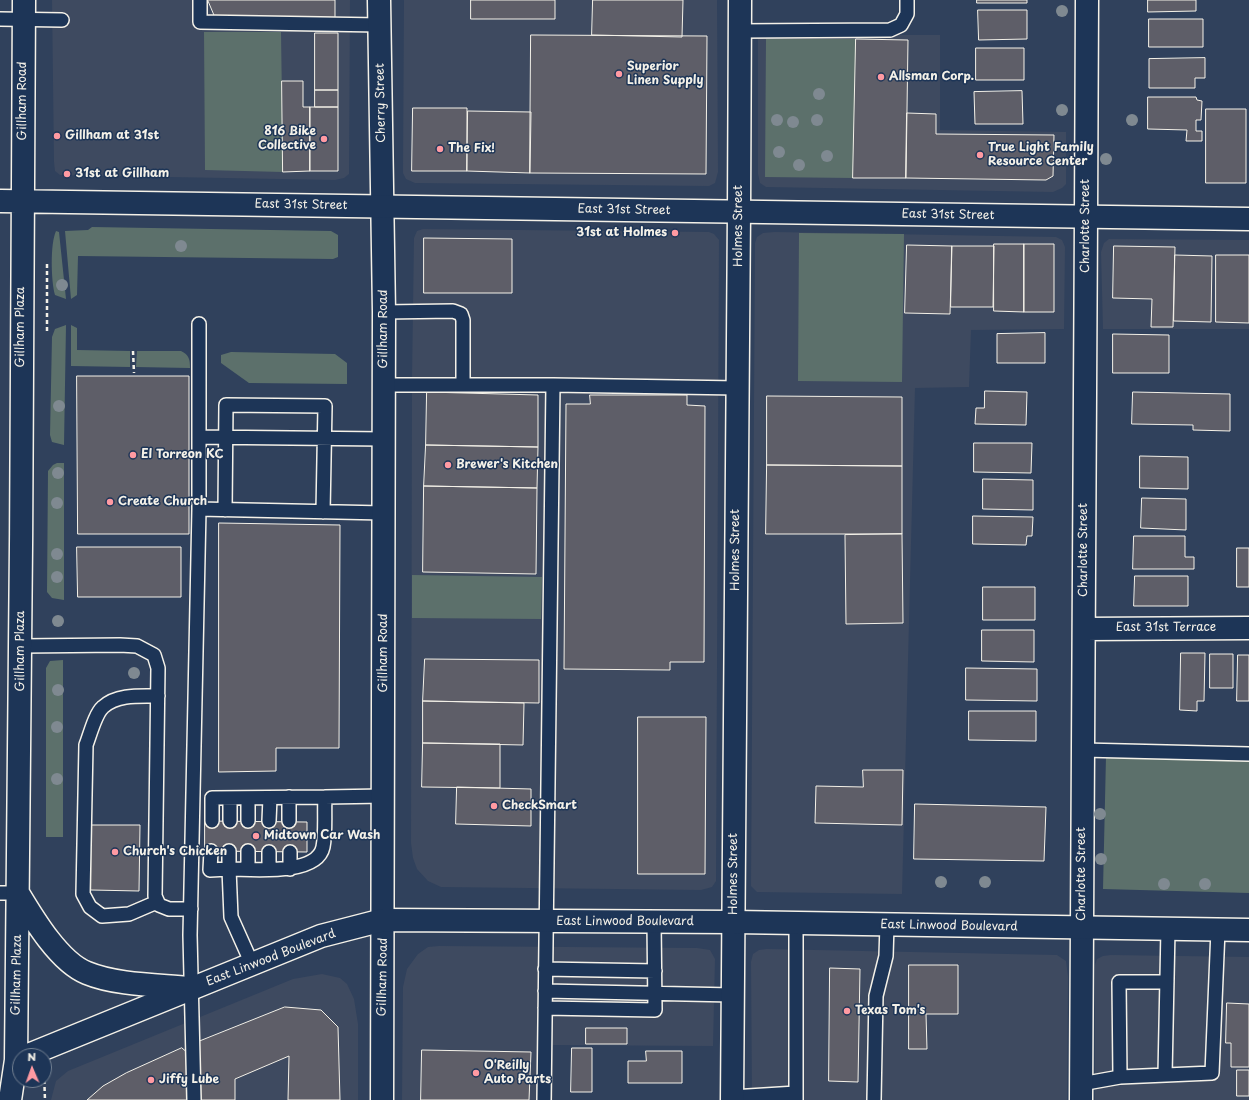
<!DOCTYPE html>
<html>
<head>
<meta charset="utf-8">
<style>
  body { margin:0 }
  #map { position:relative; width:1249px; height:1100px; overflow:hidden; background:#30415c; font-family:"Playpen Sans",sans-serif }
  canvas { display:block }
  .north { position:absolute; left:12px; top:1048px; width:40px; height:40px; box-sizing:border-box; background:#1d3557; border:1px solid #738091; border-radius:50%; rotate:358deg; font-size:11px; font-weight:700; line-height:16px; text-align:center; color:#f4f1e8 }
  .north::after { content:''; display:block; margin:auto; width:14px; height:18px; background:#ff9aa2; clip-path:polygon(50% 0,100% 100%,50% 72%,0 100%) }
</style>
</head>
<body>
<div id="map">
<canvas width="1249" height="1100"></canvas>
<div class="north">N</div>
</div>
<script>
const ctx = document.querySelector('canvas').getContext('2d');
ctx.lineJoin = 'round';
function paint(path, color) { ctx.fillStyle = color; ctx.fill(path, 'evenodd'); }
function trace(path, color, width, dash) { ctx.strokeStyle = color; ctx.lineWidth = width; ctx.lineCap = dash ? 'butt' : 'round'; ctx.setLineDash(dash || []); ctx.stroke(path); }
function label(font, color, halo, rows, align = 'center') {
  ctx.font = font + ' "Playpen Sans",sans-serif'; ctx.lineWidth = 3; ctx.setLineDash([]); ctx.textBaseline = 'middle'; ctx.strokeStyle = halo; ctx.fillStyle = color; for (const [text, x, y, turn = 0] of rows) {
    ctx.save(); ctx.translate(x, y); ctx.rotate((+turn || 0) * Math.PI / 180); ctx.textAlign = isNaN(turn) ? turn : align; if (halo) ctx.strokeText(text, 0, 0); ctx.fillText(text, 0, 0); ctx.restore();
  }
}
paint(new Path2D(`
  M52 0H350L349 174 344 178 335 180 60 175 55 171 54 162Z
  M404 0H717L718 172 715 183 709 186 415 183 406 179 403 173Z
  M758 35H940V130L1066 132V184L1062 188 1053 192 766 187 760 183 758 174Z
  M423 229 709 232 714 234 719 240 716 881 712 887 701 890 441 887 428 881 417 869 413 858 411 843 412 378 414 238 417 231Z
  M775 232 1056 237 1062 240 1065 247 1064 329 971 330 969 387 915 388 902 894 757 892 751 886 755 243 757 237 763 233Z
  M1109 239 1249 240V329H1103L1101 252 1104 243Z
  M439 946 697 948 710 950 715 959 713 1046 553 1045V1100H402L403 987 407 969 418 954 428 947Z
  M767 949 1057 955 1066 961 1068 977 1067 1100H752L751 962 753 954 759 950Z
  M1111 955 1249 957V1100H1095V965L1097 959 1103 956Z
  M322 974 340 978 347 984 354 999 358 1024V1100H51L56 1081 68 1071 293 979Z`), '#3e4a60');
paint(new Path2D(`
  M204 32H281L283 172 205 170Z
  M766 39H856L853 178 765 177Z
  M92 227 331 231 338 235V257L333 259 78 256 77 295 71 299 65 231 88 230Z
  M56 231 59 232 66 299 55 295C51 281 50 244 56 231Z
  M799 233 904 234 902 382 798 381Z
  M66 325 64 445 52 442 50 435 52 337 55 329Z
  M71 325 77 328V350L130 351V367L71 366Z
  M137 351H181C189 355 190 359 190 368L136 367Z
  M231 352 335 354 347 363V384L249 383 221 363V355Z
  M57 463H64V600L52 598 47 592 48 471 53 465Z
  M412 575 542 577 541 619 412 618Z
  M63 660V837H46V668L50 661Z
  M1106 756 1249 759V893L1103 889Z`), '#5c706b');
const building = new Path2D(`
  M208 0H335V22L216 19Z
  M471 0H555V19H471Z
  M593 0H683L682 37 592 35Z
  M977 0H1027V3H977Z
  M1148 0H1196V11L1148 12Z
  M978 10H1027V39L979 40Z
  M1149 19H1203V47H1149Z
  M315 33H338V90H315Z
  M531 35 707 36 706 174 530 173Z
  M856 39 908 40 906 178H853Z
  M976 48H1024V80H976Z
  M1205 58V78H1195V88H1149V59Z
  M282 81H303V107H310V171L283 172Z
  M315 90H338V107H315Z
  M1022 91 1023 124H975L974 92Z
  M1148 97H1196L1197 100 1202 101 1201 120H1196V131H1202V141H1186L1187 130 1148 129Z
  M310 107H338V171H310Z
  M413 108H467V171H412Z
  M1206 109H1246V183H1206Z
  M468 111 531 112 530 173 467 171Z
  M907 113 936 114V134L1054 135 1053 176 1046 180 906 178Z
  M424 238 512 239V293H424Z
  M994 244H1024V312L994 311Z
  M1024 244H1054V312H1024Z
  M907 245 952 246 950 314 905 313Z
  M952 246H994L993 307H951Z
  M1114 246 1175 247 1173 327H1151L1152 299 1113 298Z
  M1175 255 1212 256 1211 322 1174 321Z
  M1216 255H1249V323L1216 322Z
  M1045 333V363H997V334Z
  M1113 334 1169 335V373H1113Z
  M77 376H189V534H78Z
  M985 391 1027 392 1026 425 975 424 976 408H984Z
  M427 392 538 395V447L426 445Z
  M1133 392 1230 394V431L1193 430V425L1132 424Z
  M590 395H687V405L705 406 704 662H670V670L564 669 566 404H590Z
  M767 396 902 397V466L767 465Z
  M974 443H1032L1031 473 974 472Z
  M426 445 538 447 537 488 424 486Z
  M1140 456 1188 457V489L1140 488Z
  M767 465 902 466V534H766Z
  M983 479 1033 480V510L983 509Z
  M424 486 537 488 536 574 423 572Z
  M1142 498 1186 499V530L1141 528Z
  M973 516 1033 517 1032 536H1027L1026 545 973 544Z
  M219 523 340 525 339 748H276V771L219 772Z
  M902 534 903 623 846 624 845 535Z
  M1134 536H1185V557H1194V569H1133Z
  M77 547H181V597H78Z
  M1237 548H1249V587H1237Z
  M1135 576H1188V606H1134Z
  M983 587H1035V620H983Z
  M982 630H1034V662L982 661Z
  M1181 653H1205L1204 701H1197V711L1180 710Z
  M1210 654H1233V688H1210Z
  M1238 655H1249V701H1237Z
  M425 659 539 660V703L423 701Z
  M966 668 1037 669V701L966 700Z
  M423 701 524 703 523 745 423 743Z
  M969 711H1036V741L969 740Z
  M638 717H706L705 874H638Z
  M423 743 500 744V788L422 787Z
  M863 770H903L902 825 815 823 816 786 863 787Z
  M457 787 531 789V826L456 824Z
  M915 804 1046 807 1044 861 914 859Z
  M205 821 307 822V852L205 851Z
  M91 825H140L139 891 91 890Z
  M909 965H958V1014H926L927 1049H909Z
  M830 968 860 969 858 1082 829 1081Z
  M1227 1003 1249 1004V1067H1231V1043H1226Z
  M285 1007 321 1010 338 1027 340 1100H288L289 1056 235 1079V1100H197L198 1042Z
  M586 1028H627V1044H586Z
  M182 1048 189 1054 188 1100H87L103 1086 126 1073Z
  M572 1048H592V1092H571Z
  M422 1050 531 1052 529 1100H421Z
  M646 1051H682V1083H628V1061H646Z
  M1237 1070H1249V1096H1237Z`);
paint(building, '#5e5e68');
trace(building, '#f4f1e8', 1);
const service = new Path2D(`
  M200 0V22L380 25
  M0 19 62 20
  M739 31 890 30 901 25 907 14V0
  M384 312 453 311 461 314 463 320V385
  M384 385H553L544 1100
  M553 385 738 388
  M199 437 384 439
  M199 509 384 513
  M225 510 226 405 325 406 323 512
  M21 646 120 645 137 646 154 655 158 668 155 896 159 905 169 909H191
  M1083 750 1249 754
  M325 797 384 796
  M212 821V798L325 797C324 813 326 832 323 847 317 876 252 869 229 869L231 917 252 964
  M230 821V798
  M248 821V798
  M269 821 270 798
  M289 821V797
  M211 851 210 870 229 869V851
  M290 852V869
  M248 869V851
  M269 869V852
  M0 893H18
  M157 902 129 914 102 916 90 907 83 894 86 745C90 735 95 714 103 707 117 694 140 696 158 696
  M796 923V1100
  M545 969 655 971
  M545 991 733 995
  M545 1008 655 1010 654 922
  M1165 1075 1168 929
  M1120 1077 1119 982H1167
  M1081 1084 1120 1077 1212 1073 1218 930
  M732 1097 796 1093
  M194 1100 190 935 199 509V324
  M874 1100 876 996 886 956 887 925`);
const minor = new Path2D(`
  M379 0 384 312 382 1100
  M1084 629 1249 628
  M732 1100 739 212
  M1081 1100 1086 217`);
const tertiary = new Path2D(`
  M739 212 740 0
  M1086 217 1087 0`);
const secondary = new Path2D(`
  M0 201 1249 219
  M18 893C33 918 59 962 87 973 116 985 158 985 189 988
  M26 1056 321 936 383 920 734 922 1249 930
  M10 1100 16 1060C22 707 21 353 24 0`);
trace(service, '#f4f1e8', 16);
trace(minor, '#f4f1e8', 25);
trace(tertiary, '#f4f1e8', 25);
trace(secondary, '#f4f1e8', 25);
trace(new Path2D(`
  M47 331V264
  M133 351 134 373
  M44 1073 45 1100`), '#f4f1e8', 2.5, [4, 3]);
trace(service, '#1d3557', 13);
trace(minor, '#1d3557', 22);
trace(tertiary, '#1d3557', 22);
trace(secondary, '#1d3557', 22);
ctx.fillStyle = '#7f8991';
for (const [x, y] of [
  [1062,11],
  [819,94],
  [1062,110],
  [777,120],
  [817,120],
  [1132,120],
  [793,122],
  [779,152],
  [827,156],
  [1106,159],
  [799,165],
  [181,246],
  [62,285],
  [59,406],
  [58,473],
  [57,503],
  [57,554],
  [57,577],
  [58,621],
  [134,673],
  [58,690],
  [57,727],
  [57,779],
  [1100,814],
  [1101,859],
  [941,882],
  [985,882],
  [1164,884],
  [1205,884]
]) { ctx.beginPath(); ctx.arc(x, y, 6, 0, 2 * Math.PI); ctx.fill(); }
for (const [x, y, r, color] of [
  [619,74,4,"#ff9aa2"],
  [881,77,4,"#ff9aa2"],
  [57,136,4,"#ff9aa2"],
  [324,139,4,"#ff9aa2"],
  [440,149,4,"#ff9aa2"],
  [980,155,4,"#ff9aa2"],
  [67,174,4,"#ff9aa2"],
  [675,233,4,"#ff9aa2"],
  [133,455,4,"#ff9aa2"],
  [448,465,4,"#ff9aa2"],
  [110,502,4,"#ff9aa2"],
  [494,806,4,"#ff9aa2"],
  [256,836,4,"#ff9aa2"],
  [115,852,4,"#ff9aa2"],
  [847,1011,4,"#ff9aa2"],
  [476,1073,4,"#ff9aa2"],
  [151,1080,4,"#ff9aa2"]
]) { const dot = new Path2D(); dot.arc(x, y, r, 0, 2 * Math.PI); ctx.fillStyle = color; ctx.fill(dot); trace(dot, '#1d3557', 1.5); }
label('bold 12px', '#f4f1e8', '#1d3557', [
  ["Superior",627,67],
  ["Linen Supply",627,81],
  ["Allsman Corp.",889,77],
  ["816 Bike",316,132,"right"],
  ["Collective",316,146,"right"],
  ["Gillham at 31st",65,136],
  ["True Light Family",988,148],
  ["Resource Center",988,162],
  ["The Fix!",448,149],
  ["31st at Gillham",75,174],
  ["31st at Holmes",667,233,"right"],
  ["El Torreon KC",141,455],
  ["Brewer's Kitchen",456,465],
  ["Create Church",118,502],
  ["CheckSmart",502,806],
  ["Midtown Car Wash",264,836],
  ["Church's Chicken",123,852],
  ["Texas Tom's",855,1011],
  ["O'Reilly",484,1066],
  ["Auto Parts",484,1080],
  ["Jiffy Lube",159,1080]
], 'left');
label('12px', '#f4f1e8', '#1d3557', [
  ["Gillham Road",23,101,-90],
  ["Cherry Street",381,103,-91],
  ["East 31st Street",301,205,1],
  ["East 31st Street",624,210,1],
  ["East 31st Street",948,215,1],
  ["Holmes Street",739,226,-90],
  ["Charlotte Street",1086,226,-90],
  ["Gillham Plaza",21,327,-90],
  ["Gillham Road",384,329,-90],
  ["Holmes Street",736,550,-90],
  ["Charlotte Street",1084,550,-90],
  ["East 31st Terrace",1166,628],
  ["Gillham Plaza",21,651,-90],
  ["Gillham Road",384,653,-90],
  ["Holmes Street",734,874,-90],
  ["Charlotte Street",1082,874,-90],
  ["East Linwood Boulevard",625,922],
  ["East Linwood Boulevard",949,926,1],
  ["East Linwood Boulevard",271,958,-21],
  ["Gillham Plaza",17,975,-89],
  ["Gillham Road",383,977,-89]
]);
</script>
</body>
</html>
